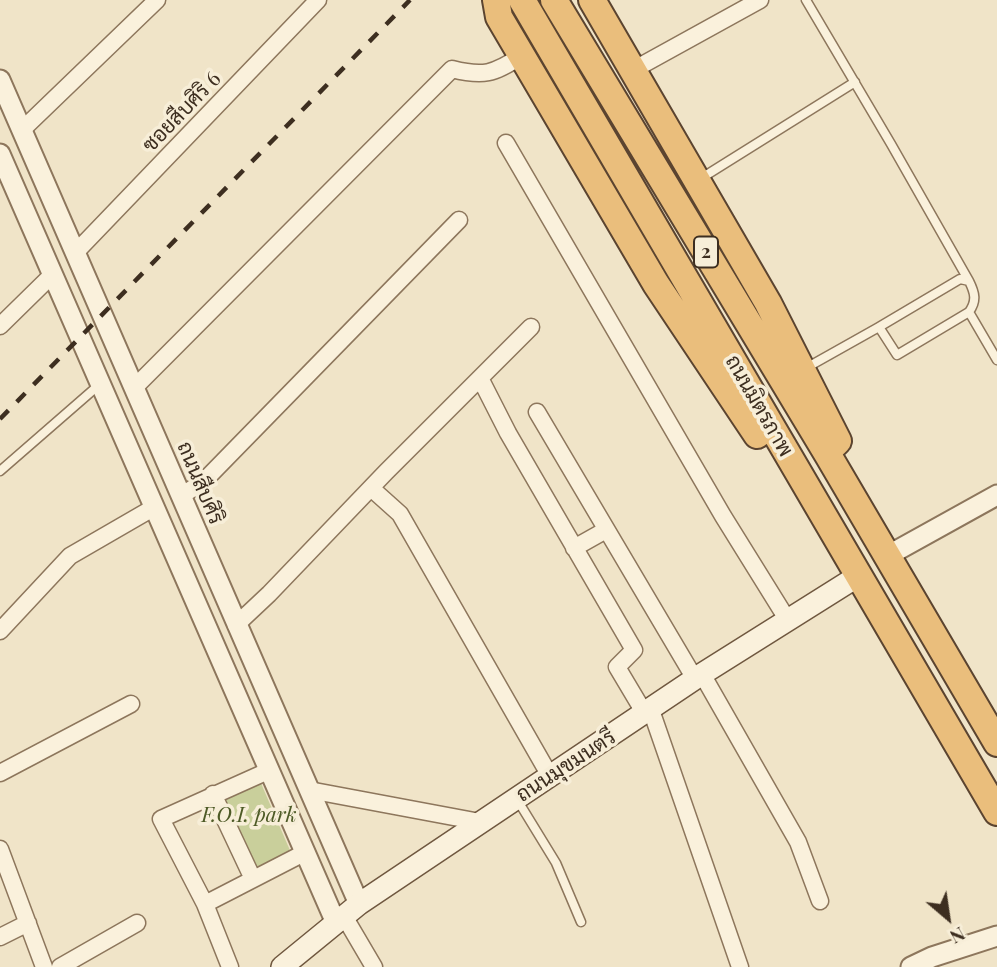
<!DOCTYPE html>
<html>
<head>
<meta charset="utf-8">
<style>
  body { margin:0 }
  #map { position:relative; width:997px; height:967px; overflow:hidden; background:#f0e4c8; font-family:"Playfair Display",serif }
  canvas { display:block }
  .north { position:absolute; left:913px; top:883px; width:70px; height:70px; -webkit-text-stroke:5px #f7eed8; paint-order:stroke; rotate:151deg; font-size:19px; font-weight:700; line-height:28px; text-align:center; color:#3d2e20 }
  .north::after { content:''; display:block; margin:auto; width:24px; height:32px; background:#3d2e20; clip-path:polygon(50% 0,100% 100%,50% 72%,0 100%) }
</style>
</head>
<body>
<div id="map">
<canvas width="997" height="967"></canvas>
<div class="north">N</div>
</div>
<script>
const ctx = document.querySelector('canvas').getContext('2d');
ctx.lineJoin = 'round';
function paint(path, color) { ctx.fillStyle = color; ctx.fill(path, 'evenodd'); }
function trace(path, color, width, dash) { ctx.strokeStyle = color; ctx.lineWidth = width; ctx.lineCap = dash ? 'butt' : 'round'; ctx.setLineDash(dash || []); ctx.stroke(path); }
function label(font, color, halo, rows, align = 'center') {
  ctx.font = font + ' "Playfair Display",Sarabun,serif'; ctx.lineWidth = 7; ctx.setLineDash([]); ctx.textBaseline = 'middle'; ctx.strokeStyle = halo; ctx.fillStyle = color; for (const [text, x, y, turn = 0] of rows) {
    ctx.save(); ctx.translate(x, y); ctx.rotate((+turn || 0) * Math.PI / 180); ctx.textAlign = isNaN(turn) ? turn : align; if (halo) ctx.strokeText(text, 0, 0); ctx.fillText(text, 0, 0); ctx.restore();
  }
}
paint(new Path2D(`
  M260 781 292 855 248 871 216 799Z`), '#c9cf9b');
const service = new Path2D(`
  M806 0 891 144 969 281
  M700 179 855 82
  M879 327 960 279 969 281C975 293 977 301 969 312
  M806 368 879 327 897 355 969 312 997 360
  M0 471 100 384
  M518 801 556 863 581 922`);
const minor = new Path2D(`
  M633 70 760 0
  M22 130 157 0
  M506 143 723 516 787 619
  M76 252 318 0
  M0 326 53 274
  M480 378 508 433 634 650 617 667 645 714
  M135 387 452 69C483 77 494 74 521 56
  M537 412 695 679
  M371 488 400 514 550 776
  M181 496 204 481 459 220
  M574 548 606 530
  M236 625 269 594 386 472 531 327
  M0 631 70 556 153 508
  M702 674 798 842 820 901
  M651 710 740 967
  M0 773 131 704
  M309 790 480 822
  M213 794 253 879
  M0 849 44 967
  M205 904 304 853
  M344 916 374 967
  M0 937 28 923
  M60 967 137 923
  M230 967 205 904 161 819 268 771`);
const tertiary = new Path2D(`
  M0 80 359 904
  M0 154 336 923
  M887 556 997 495
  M911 967 932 957 997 936`);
const secondary = new Path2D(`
  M282 967 359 904 702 674 858 576`);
const trunk = new Path2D(`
  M496 0 499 17 656 284 757 435
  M522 0 997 812
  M554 0 828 455 997 743
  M592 0 768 303 838 441 835 444`);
trace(service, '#8d765c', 11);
trace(minor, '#8d765c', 19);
trace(tertiary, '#8d765c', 23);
trace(secondary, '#6f573f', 24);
trace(trunk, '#5b4430', 30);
trace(service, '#faf1dc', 8);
trace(minor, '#faf1dc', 16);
trace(tertiary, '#faf1dc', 19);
trace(secondary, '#faf1dc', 21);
trace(trunk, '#eabe7c', 26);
trace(new Path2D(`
  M0 419 410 0`), '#3d2e20', 4.5, [12, 12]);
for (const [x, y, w] of [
  [706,252,24]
]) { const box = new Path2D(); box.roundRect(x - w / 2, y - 15.5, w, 31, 5); ctx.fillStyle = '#f7eed8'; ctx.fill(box); trace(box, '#3d2e20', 2); }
label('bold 19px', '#3d2e20', null, [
  ["2",706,252]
]);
label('21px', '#3d2e20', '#f7eed8', [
  ["ซอยสืบศิริ 6",182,112,-46],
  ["ถนนมิตรภาพ",759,406,60],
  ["ถนนสืบศิริ",200,483,67],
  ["ถนนมุขมนตรี",566,766,-33]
]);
label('italic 21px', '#4d5a26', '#f7eed8', [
  ["F.O.I. park",249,815]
]);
</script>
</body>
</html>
